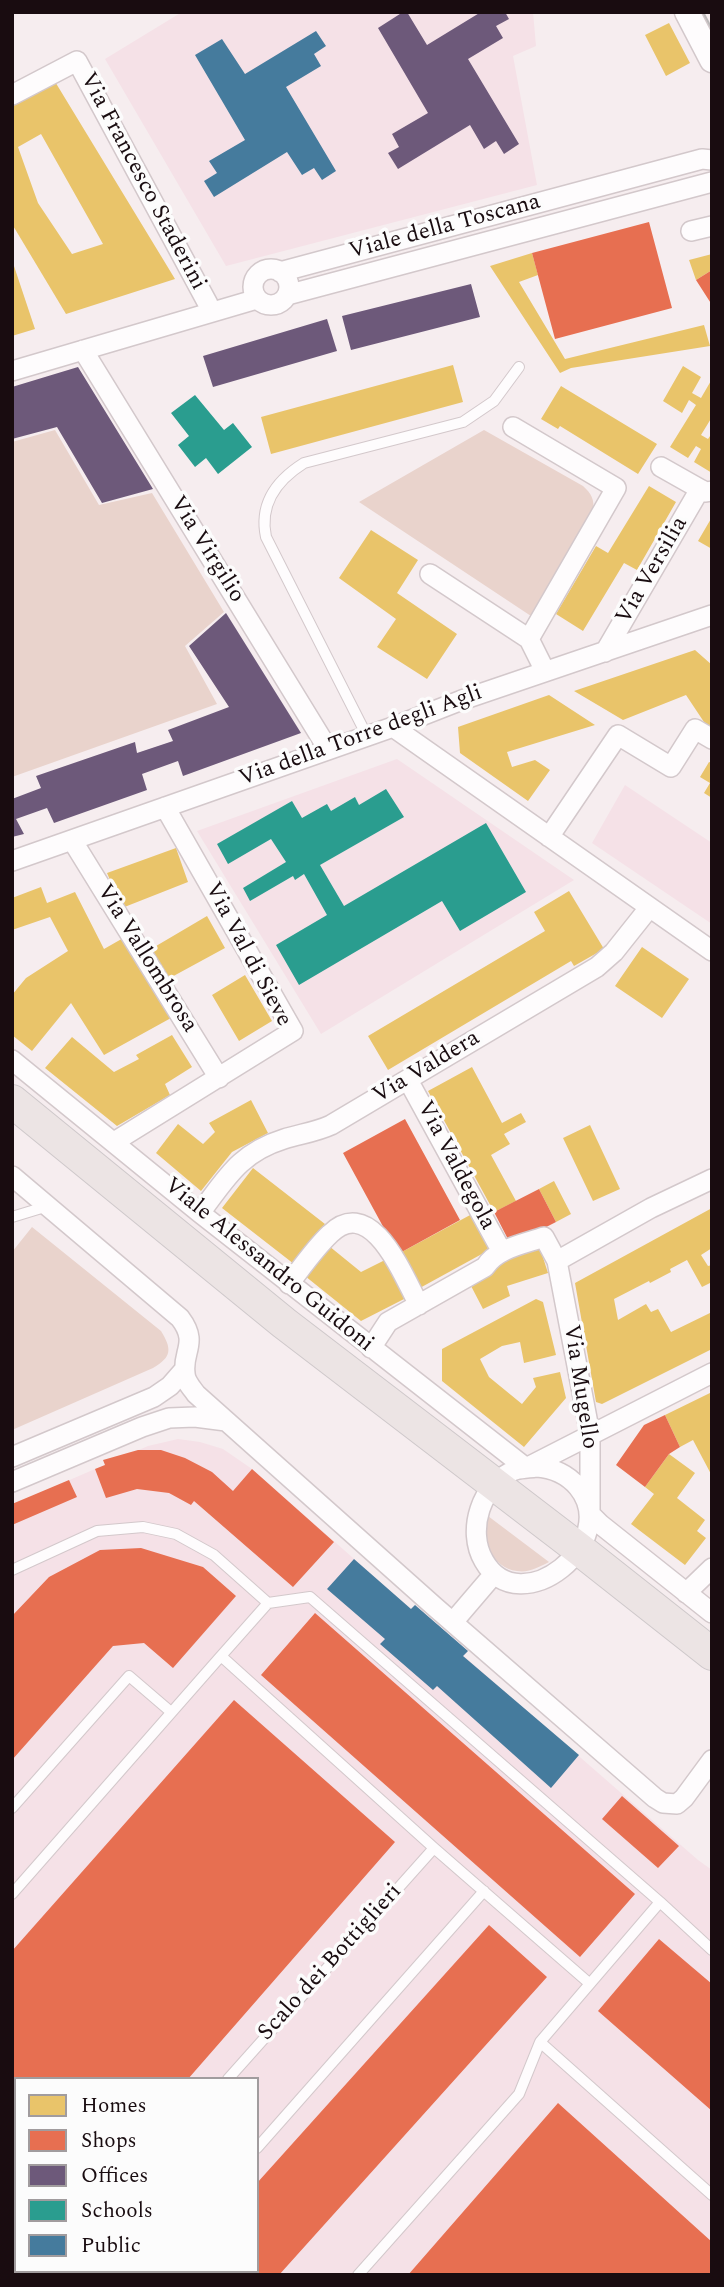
<!DOCTYPE html>
<html>
<head>
<meta charset="utf-8">
<style>
  body { margin:0 }
  #map { position:relative; width:724px; height:2287px; overflow:hidden; background:#f6edef; font-family:Spectral,serif }
  canvas { display:block }
  .frame { position:absolute; inset:0; border:14px solid #190c10; pointer-events:none }
  .legend { position:absolute; left:14px; top:2077px; width:245px; height:196px; box-sizing:border-box; background:#fcfcfc; border:2px solid #a19c9e; margin:0; padding:9px 12px; list-style:none; font-size:21px; color:#190c10 }
  .legend li { display:flex; align-items:center; gap:14px; height:35px }
  .legend b { width:35px; border:2px solid #a19c9e }
</style>
</head>
<body>
<div id="map">
<canvas width="724" height="2287"></canvas>
<div class="frame"></div>
<ul class="legend">
<li><b style="height:19px;background:#e9c46a"></b>Homes</li>
<li><b style="height:19px;background:#e76f51"></b>Shops</li>
<li><b style="height:19px;background:#6d597a"></b>Offices</li>
<li><b style="height:19px;background:#2a9d8f"></b>Schools</li>
<li><b style="height:19px;background:#457b9d"></b>Public</li>
</ul>
</div>
<script>
const ctx = document.querySelector('canvas').getContext('2d');
ctx.lineJoin = 'round';
function paint(path, color) { ctx.fillStyle = color; ctx.fill(path, 'evenodd'); }
function trace(path, color, width, dash) { ctx.strokeStyle = color; ctx.lineWidth = width; ctx.lineCap = dash ? 'butt' : 'round'; ctx.setLineDash(dash || []); ctx.stroke(path); }
function label(font, color, halo, rows, align = 'center') {
  ctx.font = font + ' Spectral,serif'; ctx.lineWidth = 7; ctx.setLineDash([]); ctx.textBaseline = 'middle'; ctx.strokeStyle = halo; ctx.fillStyle = color; for (const [text, x, y, turn = 0] of rows) {
    ctx.save(); ctx.translate(x, y); ctx.rotate((+turn || 0) * Math.PI / 180); ctx.textAlign = isNaN(turn) ? turn : align; if (halo) ctx.strokeText(text, 0, 0); ctx.fillText(text, 0, 0); ctx.restore();
  }
}
paint(new Path2D(`
  M182 12H533L536 46 513 56 537 185 226 266 105 59Z
  M397 759 574 880 321 1034 197 831Z
  M625 785 712 843V924L592 843Z
  M178 1439 200 1442 223 1449 252 1469 411 1609 415 1605 468 1651 464 1656 698 1860 712 1870V2275H12V1505L148 1446ZM16 2079H257V2271H16Z`), '#f5e1e7');
paint(new Path2D(`
  M55 430 99 505 152 493 224 612 185 646 217 704 12 777V442Z
  M484 430 583 486C591 493 595 500 593 511L531 616 359 502Z
  M32 1227 161 1331C172 1349 172 1357 153 1368L12 1430V1252Z
  M488 1516 549 1562C539 1567 529 1573 517 1571 492 1568 479 1538 488 1516Z`), '#e9d3cc');
paint(new Path2D(`
  M669 23 690 63 666 76 645 35Z
  M54 80 175 279 66 314 12 224V105ZM41 134 103 244 72 254 38 203 18 147Z
  M532 253 538 275 519 282 565 359 704 325 710 346 571 368 560 373 490 266Z
  M712 254V270L696 280 689 260Z
  M13 263 35 329 12 336V264Z
  M453 365 463 402 271 454 261 417Z
  M683 366 701 377 692 393 701 398 712 379V417L701 435 708 439 712 433V473L694 462 701 449 696 446 688 458 670 447 696 405 689 400 682 413 663 401Z
  M561 386 657 444 638 474 560 426 558 429 541 419Z
  M649 486 676 502 637 570 624 563 583 631 556 614 596 546 608 553Z
  M712 517V549L698 541Z
  M371 530 418 560 397 593 457 634 427 679 377 647 396 619 339 578Z
  M695 650 712 665V728L704 722 686 695 623 720 574 691Z
  M549 695 595 725 507 752 512 767 535 760 550 770 528 801 460 753 458 727Z
  M709 762 712 763V798L704 793 710 783 700 777Z
  M176 848 188 882 122 908 107 873Z
  M41 887 47 903 75 892 104 949 125 937 171 1018 104 1055 71 1003 32 1051 12 1035V995L26 978 68 951 50 917 12 930V898Z
  M569 891 604 949 574 966 571 961 388 1070 368 1036 545 931 534 912Z
  M207 916 225 948 168 979 151 949Z
  M642 947 689 979 662 1018 615 986Z
  M245 975 272 1021 239 1041 212 995Z
  M172 1035 192 1067 165 1084 170 1095 117 1126 45 1068 72 1037 114 1072 139 1059 136 1055Z
  M472 1067 502 1123 521 1113 526 1122 504 1134 510 1144 491 1155 516 1201 494 1212 428 1091Z
  M251 1100 268 1133 232 1152 201 1191 156 1153 178 1124 203 1144 215 1132 209 1123Z
  M590 1125 620 1189 593 1201 563 1138Z
  M253 1168 325 1224 294 1264 222 1208Z
  M554 1181 571 1214 556 1222 539 1189Z
  M712 1208V1248L701 1255 708 1266 712 1265V1282L702 1287 687 1260 670 1269 671 1272 650 1283 649 1281 614 1299 618 1320 646 1304 651 1312 658 1309 671 1332 712 1312V1349L602 1404 596 1402 575 1283Z
  M472 1214 491 1249 418 1289 398 1254Z
  M539 1245 548 1273 507 1286 510 1296 483 1309 470 1284 500 1265 497 1259Z
  M329 1246 361 1272 387 1259 406 1298 361 1321 305 1276Z
  M536 1299 543 1302 556 1355 524 1363 520 1342 502 1346 480 1359 489 1377 522 1404 536 1387 533 1378 560 1372 566 1398 524 1447 442 1381V1349Z
  M712 1392V1476L693 1440 680 1447 665 1415Z
  M669 1454 695 1473 677 1498 705 1520 697 1531 706 1538 685 1565 631 1524 654 1494 645 1487Z`), '#e9c46a');
paint(new Path2D(`
  M649 222 672 308 555 339 532 253Z
  M712 270V305L696 280Z
  M405 1119 460 1220 398 1254 343 1153Z
  M539 1189 556 1222 511 1245 494 1212Z
  M665 1415 680 1447 669 1454 645 1487 616 1465 644 1425Z
  M138 1450H161L185 1458 212 1472 233 1491 252 1469 334 1542 293 1587 194 1501 191 1505 169 1493 137 1489 106 1498 95 1469 105 1465 103 1460Z
  M69 1480 77 1497 12 1525V1504Z
  M141 1548 203 1567 236 1596 173 1668 144 1643 113 1646 12 1760V1616L49 1577 100 1550Z
  M315 1613 635 1894 580 1957 261 1675Z
  M234 1700 395 1842 188 2079H16V2113L12 2110V1951Z
  M622 1796 679 1846 658 1868 602 1819Z
  M489 1925 547 1977 279 2275H199L195 2271H257V2183Z
  M659 1939 712 1984V2111L598 2011Z
  M558 2103 712 2242V2275H408Z
  M12 2242 16 2245V2271H45L49 2275H12Z`), '#e76f51');
paint(new Path2D(`
  M403 12H407L427 45 481 12H505L509 19 496 26 503 38 468 59 519 144 504 154 496 141 484 149 470 125 398 169 388 153 399 147 392 134 428 113 378 28Z
  M471 284 480 317 351 350 342 316Z
  M327 319 337 351 213 387 203 356Z
  M78 367 153 489 102 503 57 427 12 439V387Z
  M226 613 301 733 183 776 178 761 142 774 147 790 54 823 47 808 16 819 24 834 12 837V799L41 788 36 776 135 742 137 753 173 741 168 730 229 707 189 646Z`), '#6d597a');
paint(new Path2D(`
  M195 395 224 430 233 423 252 447 218 474 206 458 195 467 178 445 189 436 171 413Z
  M386 789 404 817 320 865 344 906 486 823 526 892 460 931 442 901 299 985 276 945 327 915 304 874 295 880 293 876 250 901 243 888 286 862 271 839 228 864 217 844 292 801 302 818 327 804 331 811 355 797 359 805Z`), '#2a9d8f');
paint(new Path2D(`
  M316 31 326 46 314 54 321 66 286 87 336 171 322 180 314 168 302 175 287 152 214 197 204 181 217 173 209 161 245 140 195 55 222 39 245 74Z
  M354 1559 411 1609 415 1605 468 1651 463 1656 579 1755 551 1788 437 1686 433 1690 380 1644 385 1639 327 1589Z`), '#457b9d');
const service = new Path2D(`
  M367 736 266 537C259 504 277 480 304 463L463 422 494 401 519 367
  M12 1217 48 1206
  M12 1570 97 1531 143 1527 176 1534 214 1555 268 1603 310 1597 660 1902 540 2042 712 2195
  M268 1603 221 1656 434 1848 589 1983
  M12 1808 129 1676 171 1712
  M12 1894 221 1656
  M660 1902 712 1950
  M228 2079 434 1848
  M257 2148 484 1891
  M12 2161 16 2165
  M137 2271 141 2275
  M358 2275 519 2094 540 2042`);
const minor = new Path2D(`
  M12 95 77 61 208 304
  M691 231 712 226
  M253 287a18 18 0 1 1 36 0a18 18 0 1 1-36 0Z
  M280 272 702 159 712 160
  M287 295 712 182
  M83 350 328 749
  M12 371 257 299
  M513 427 616 488 529 639 545 671
  M661 467 700 489
  M430 574 529 639
  M605 652 700 489 706 492 712 491
  M393 727 712 951
  M549 837 618 735 671 767 695 729 712 739
  M72 840 219 1078
  M12 861 393 727 462 700 712 615
  M12 1060 200 1213 526 1468 712 1373
  M408 1080 502 1252
  M114 1142 293 1031 165 807
  M12 1176 180 1318C199 1343 182 1351 185 1373 185 1381 191 1387 196 1394L435 1607 655 1798 663 1803 677 1804 684 1798 712 1760
  M200 1213C226 1179 239 1153 284 1139 300 1134 316 1132 331 1125L597 967 614 952 649 908
  M557 1261 651 1208 712 1179
  M289 1284C302 1267 315 1248 330 1234 372 1193 404 1278 419 1305
  M371 1348 388 1322 485 1267C497 1248 524 1244 544 1237L557 1261 590 1434V1514L600 1524 712 1613
  M12 1457 154 1397 170 1386 184 1370
  M536 1467C553 1468 567 1474 578 1487 623 1542 520 1624 484 1561 466 1531 481 1483 515 1470 522 1468 529 1468 536 1467Z
  M12 1482 142 1427 169 1418 195 1417 226 1421
  M686 1593 712 1568
  M453 1622 494 1574`);
const tertiary = new Path2D(`
  M687 12 712 60`);
const primary = new Path2D(`
  M12 1101 284 1323 579 1549 712 1654`);
trace(service, '#d3c8cb', 12);
trace(minor, '#d3c8cb', 22);
trace(tertiary, '#d3c8cb', 27);
trace(primary, '#cec8ca', 34);
trace(service, '#fefcfd', 10);
trace(minor, '#fefcfd', 19);
trace(tertiary, '#fefcfd', 24);
trace(primary, '#ece4e4', 32);
trace(new Path2D(`
  M703 12 712 29`), '#bab7b8', 2);
label('23px', '#190c10', '#fcfcfc', [
  ["Via Francesco Staderini",142,182,62],
  ["Viale della Toscana",445,228,-15],
  ["Via Virgilio",206,550,58],
  ["Via Versilia",653,571,-60],
  ["Via della Torre degli Agli",361,737,-20],
  ["Via Val di Sieve",247,955,62],
  ["Via Vallombrosa",146,959,58],
  ["Via Valdera",427,1068,-31],
  ["Via Valdegola",455,1166,62],
  ["Viale Alessandro Guidoni",268,1266,39],
  ["Via Mugello",579,1387,81],
  ["Scalo dei Bottiglieri",331,1963,-48]
]);
</script>
</body>
</html>
